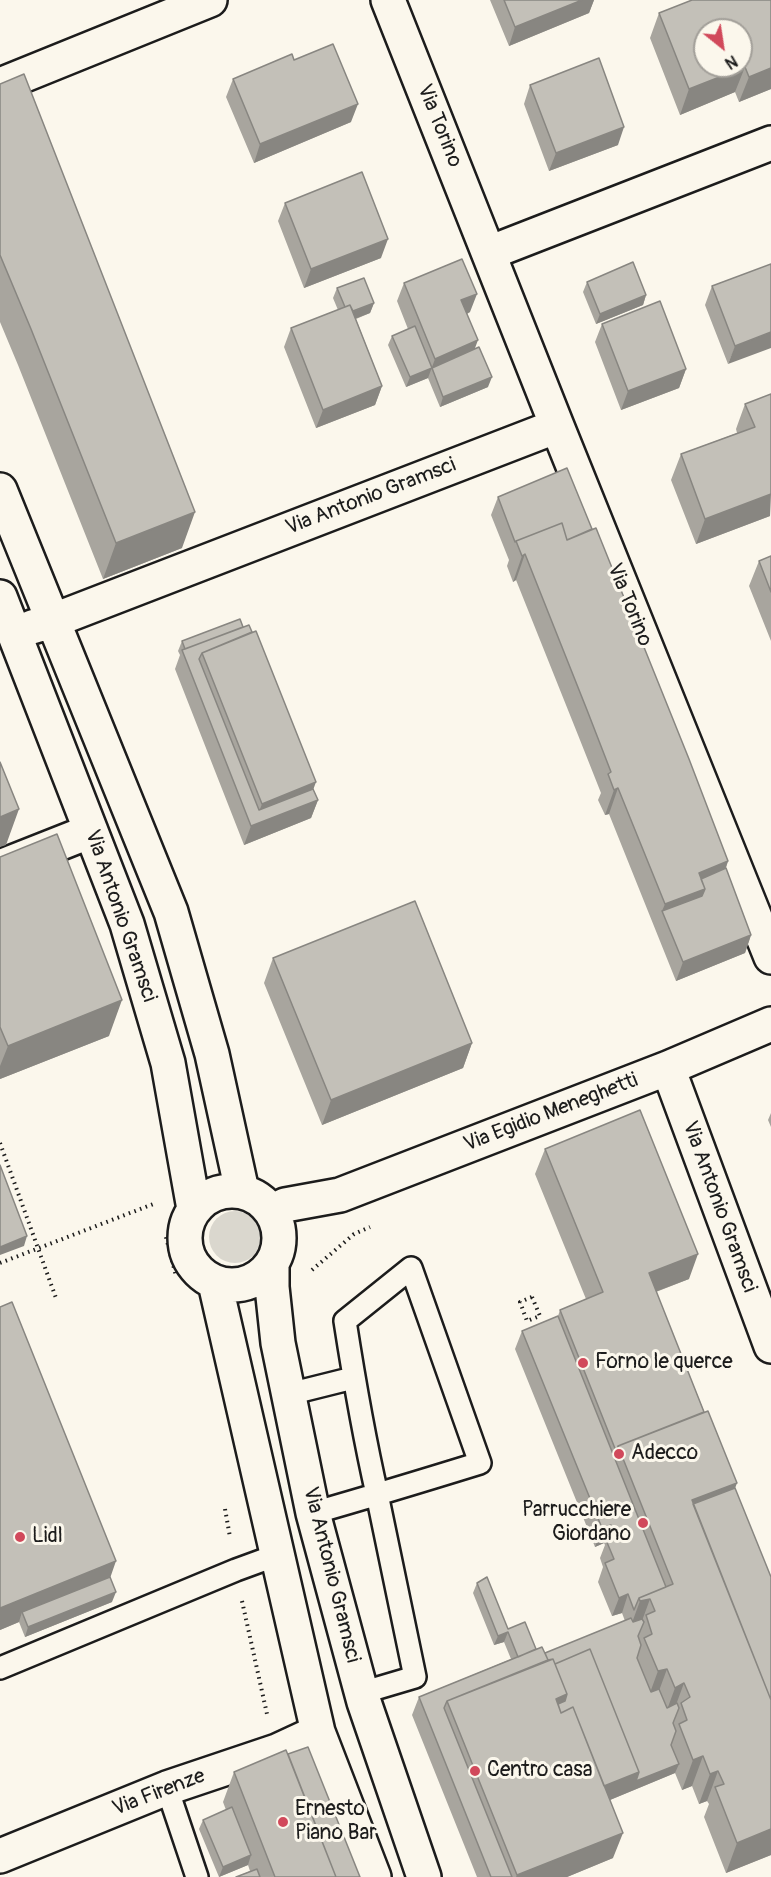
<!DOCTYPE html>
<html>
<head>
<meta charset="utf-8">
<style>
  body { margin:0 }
  #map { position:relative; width:771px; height:1877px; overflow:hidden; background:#fbf7ec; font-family:Pangolin,sans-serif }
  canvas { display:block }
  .north { position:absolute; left:693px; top:18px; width:60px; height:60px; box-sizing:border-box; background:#fbf7ec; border:2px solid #a29f99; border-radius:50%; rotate:150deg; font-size:16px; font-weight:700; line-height:24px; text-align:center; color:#1c1c1c }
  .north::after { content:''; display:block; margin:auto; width:21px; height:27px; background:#d1495b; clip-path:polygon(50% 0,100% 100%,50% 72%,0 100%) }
</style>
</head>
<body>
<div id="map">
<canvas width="771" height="1877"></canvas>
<div class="north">N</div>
</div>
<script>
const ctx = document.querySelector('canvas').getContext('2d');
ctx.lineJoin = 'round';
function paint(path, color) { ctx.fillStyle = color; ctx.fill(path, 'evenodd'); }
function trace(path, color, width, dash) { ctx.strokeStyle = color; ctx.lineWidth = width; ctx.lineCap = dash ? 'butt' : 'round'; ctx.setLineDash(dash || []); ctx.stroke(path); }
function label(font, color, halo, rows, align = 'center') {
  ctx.font = font + ' Pangolin,sans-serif'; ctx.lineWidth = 6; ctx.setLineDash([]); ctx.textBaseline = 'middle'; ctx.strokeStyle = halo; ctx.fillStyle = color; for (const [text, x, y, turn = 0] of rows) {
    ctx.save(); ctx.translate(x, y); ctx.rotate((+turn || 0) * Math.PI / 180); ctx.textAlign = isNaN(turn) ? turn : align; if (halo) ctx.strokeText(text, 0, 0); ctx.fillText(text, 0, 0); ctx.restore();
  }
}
paint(new Path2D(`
  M209 1237a26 26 0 1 1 52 0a26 26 0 1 1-52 0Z`), '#dad7ce');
const service = new Path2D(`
  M289 1394 353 1378
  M313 1513C369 1497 425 1480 480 1463L411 1268 345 1321C354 1379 364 1437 377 1494L415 1677 361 1693
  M0 1668 236 1570 277 1555
  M167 1788 197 1877`);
const minor = new Path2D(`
  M388 0 557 426 771 957
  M0 85 210 0
  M489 253 771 143
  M0 490 171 912 212 1054 242 1191
  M0 597 127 924 168 1063 194 1209
  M32 627 52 621 557 426
  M0 867 91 831
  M668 1068 771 1346
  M185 1238a47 47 0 1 1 94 0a47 47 0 1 1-94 0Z
  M272 1212 285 1205 340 1195 668 1068 771 1024
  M272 1264V1287L278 1343 313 1513 364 1702 424 1877
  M215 1283 318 1732 374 1877
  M0 1856 167 1788 277 1751 318 1732`);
trace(service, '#1c1c1c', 26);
trace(minor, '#1c1c1c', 38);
trace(new Path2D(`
  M0 1143 56 1298
  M166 1237 176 1276
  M0 1263 156 1203
  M312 1270 354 1234 370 1227
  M532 1297 540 1316 527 1321 520 1302Z
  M225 1509 230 1537
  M242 1601 267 1714`), '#1c1c1c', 4, [1.5, 4.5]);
trace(service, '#fbf7ec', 21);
trace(minor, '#fbf7ec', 33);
paint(new Path2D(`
  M490 0H594L589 13 509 46Z
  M692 0 771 89 739 102 735 92 680 115 650 38 659 13Z
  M294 60 351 122 254 163 226 97 233 79Z
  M0 84 182 548 103 579 18 365 0 322Z
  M530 85 618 145 549 171 524 104Z
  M285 203 381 258 304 288 278 221Z
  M771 264 728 364 705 305 712 286Z
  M587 282 646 295 643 305 596 324 583 292Z
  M404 283 470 312 467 314 475 349 488 387 440 407 428 378 406 387 388 345 392 336 408 329 397 301Z
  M337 288 374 303 370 313 356 319 382 386 375 405 316 428 284 347 291 328 338 310 333 298Z
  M602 324 686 369 679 388 621 410 595 342Z
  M771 394 770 516 696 544 671 480 681 454 737 433 736 429 745 404Z
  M498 497 592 529 728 861 726 868 751 935 745 953 676 981 609 814 605 815 598 800 601 793 578 735 516 580 513 582 507 566 509 560 491 515Z
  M771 556V641L749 586 759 561Z
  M240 619 318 800 311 818 244 845 175 669 180 655 178 651 182 641Z
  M0 857 109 1036 0 1079Z
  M273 958 472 1043 463 1068 322 1125 264 983Z
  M771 1113V1127L768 1120Z
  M545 1149 689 1279 656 1292 735 1488 771 1855 726 1873 704 1817 709 1804 707 1801 699 1804 692 1786 682 1790 675 1773 610 1800 613 1858 567 1877H477L412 1715 419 1697 511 1659 504 1642 494 1645 473 1593 477 1583 508 1629 536 1649 545 1653 625 1621 622 1613 612 1616 598 1582 603 1567 600 1558 605 1545 604 1543 595 1547 515 1349 522 1331 558 1316 560 1310 586 1299 535 1174Z
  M0 1307 110 1577 112 1602 25 1637 19 1622 0 1630Z
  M288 1754 360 1877H236L250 1871 248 1865 219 1877 199 1829 203 1820 226 1810 223 1802 234 1772Z`), '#a8a59e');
paint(new Path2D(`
  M582 0H594L589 13 509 46 515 27Z
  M745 67 735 92 680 115 689 89Z
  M771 68V89L739 102 749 77Z
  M358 104 351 122 254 163 260 144Z
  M624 127 618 145 549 171 556 153Z
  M388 239 381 258 304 288 311 269Z
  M477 294 470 312 455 319 461 300Z
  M646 295 643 305 596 324 600 314Z
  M374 303 370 313 344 323 347 314Z
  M771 332V348L728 364 735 346Z
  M478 340 471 359 432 368 428 378 435 359Z
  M432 368 428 378 406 387 410 377Z
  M686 369 679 388 621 410 628 391Z
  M492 377 488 387 440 407 443 397Z
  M382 386 375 405 316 428 323 410Z
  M771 494 770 516 696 544 705 519Z
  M195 512 182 548 103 579 116 543Z
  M518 546 525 554 516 580 513 582 522 556Z
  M316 782 308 804 318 800 311 818 244 845 251 826 254 825 262 804Z
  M618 788 609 814 605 815 614 790Z
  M19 809 6 845 0 847V817Z
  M728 861 719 887 696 915 662 911 665 904 699 873Z
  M751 935 745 953 676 981 683 962Z
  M122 1000 109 1036 0 1079V1066L8 1046Z
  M472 1043 463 1068 322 1125 331 1100Z
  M27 1236 24 1246 0 1255V1247Z
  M698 1254 689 1279 639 1298 649 1273Z
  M737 1483 726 1513 697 1524 692 1500Z
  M611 1525 604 1543 595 1547 602 1528Z
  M116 1561 107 1587 22 1612 19 1622 0 1630V1608Z
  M116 1592 112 1602 25 1637 28 1627Z
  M628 1594 622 1613 612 1616 619 1598Z
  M650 1599 639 1629 629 1631 640 1601Z
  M508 1632 504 1642 494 1645 498 1636Z
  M667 1669 656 1699 647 1701 658 1671Z
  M684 1683 673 1713 664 1718 675 1688Z
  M567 1694 558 1719 556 1699Z
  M703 1756 692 1786 682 1790 693 1760Z
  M679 1764 675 1773 593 1807 599 1788 639 1772Z
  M718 1771 707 1801 699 1804 710 1774Z
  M771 1829V1855L726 1873 737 1843Z
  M623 1833 613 1858 567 1877H516L517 1875Z
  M251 1855 248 1865 219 1877 223 1867Z`), '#888681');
const building = new Path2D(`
  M504 0H582L515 27Z
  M692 0H771V68L749 77 745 67 689 89 659 13ZM705 30H741V66H705Z
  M333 44 358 104 260 144 233 79 292 54 294 60Z
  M599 58 624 127 556 153 530 85Z
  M24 74 195 512 116 543 31 329 0 255V84Z
  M362 172 388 239 311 269 285 203Z
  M462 259 477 294 461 300 478 340 435 359 404 283Z
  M633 262 646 295 600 314 587 282Z
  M771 264V332L735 346 712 286Z
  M364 278 374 303 353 311 350 305 345 307 337 288Z
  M660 301 686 369 628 391 602 324Z
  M350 305 382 386 323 410 291 328Z
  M415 326 432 368 410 377 392 336Z
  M479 347 492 377 443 397 432 368Z
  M771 394V494L705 519 681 454 755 427 745 404Z
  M567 468 592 529 567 540 562 523 516 541 515 542 498 497Z
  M562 523 567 540 596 528 689 759 728 861 699 873 705 889 665 904 618 788 614 790 608 774 611 772 587 710 525 554 522 556 516 541Z
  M771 556V592L759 561Z
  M240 619 243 627 185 649 182 641Z
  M249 625 252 632 202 653 199 659 259 810 313 789 318 800 251 826 182 650Z
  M256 631 316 782 262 804 202 653Z
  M0 762 19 809 0 817Z
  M57 834 122 1000 8 1046 0 1027V857Z
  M726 868 751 935 683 962 662 911 702 896 705 889 701 879Z
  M415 901 472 1043 331 1100 273 958Z
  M640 1110 698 1254 649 1273 704 1412 618 1446 616 1451 560 1310 603 1292 545 1149Z
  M0 1165 27 1236 0 1247Z
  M12 1302 116 1561 0 1608V1307Z
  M558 1316 666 1587 639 1598 634 1610 628 1594 619 1598 605 1563 614 1559 606 1540 615 1536 611 1525 602 1528 522 1331Z
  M708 1411 737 1483 692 1500 771 1700V1829L737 1843 715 1787 724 1784 718 1771 710 1774 703 1756 693 1760 679 1724 687 1720 681 1703 690 1697 684 1683 675 1688 667 1669 658 1671 644 1638 652 1634 646 1615 655 1611 650 1599 640 1601 639 1598 673 1584 618 1446Z
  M735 1488 771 1577V1700L693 1504Z
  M110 1577 116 1592 28 1627 22 1612Z
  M487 1577 508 1629 525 1622 536 1649 518 1657 508 1632 498 1636 477 1583Z
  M631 1618 633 1622 642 1619 644 1622 638 1636 641 1645 637 1658 651 1692 659 1689 667 1708 677 1703 679 1708 673 1723 676 1731 671 1745 679 1764 636 1781 639 1772 590 1649 555 1664 553 1659 548 1660 545 1653Z
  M542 1647 548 1660 447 1701 444 1708 512 1877H491L419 1697Z
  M590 1649 639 1772 604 1786 573 1707 561 1713 558 1704 565 1701 567 1694 555 1664Z
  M553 1659 567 1694 556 1699 561 1713 573 1707 623 1833 517 1875 447 1701Z
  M308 1747 360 1877H336L288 1754Z
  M286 1750 336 1877H275L234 1772Z
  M232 1807 251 1855 223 1867 203 1820Z
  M257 1869 260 1877H236Z`);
paint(building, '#c3c0b8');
trace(building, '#888681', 1.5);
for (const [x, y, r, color] of [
  [583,1363,6,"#d1495b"],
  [619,1454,6,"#d1495b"],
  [643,1523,6,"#d1495b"],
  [20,1537,6,"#d1495b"],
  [475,1771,6,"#d1495b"],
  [283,1822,6,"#d1495b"]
]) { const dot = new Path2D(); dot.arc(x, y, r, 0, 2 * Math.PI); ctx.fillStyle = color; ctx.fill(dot); trace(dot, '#fbf7ec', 2); }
label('21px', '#1c1c1c', '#fbf7ec', [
  ["Via Torino",439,126,68],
  ["Via Antonio Gramsci",371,497,-21],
  ["Via Torino",629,605,68],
  ["Via Antonio Gramsci",120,916,71],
  ["Via Egidio Meneghetti",551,1113,-21],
  ["Via Antonio Gramsci",719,1207,70],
  ["Via Antonio Gramsci",331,1575,76],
  ["Via Firenze",159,1793,-21]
]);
label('21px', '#1c1c1c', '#fbf7ec', [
  ["Forno le querce",595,1363],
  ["Adecco",631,1454],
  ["Parrucchiere",631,1511,"right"],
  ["Giordano",631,1535,"right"],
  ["Lidl",32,1537],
  ["Centro casa",487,1771],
  ["Ernesto",295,1810],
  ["Piano Bar",295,1834]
], 'left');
</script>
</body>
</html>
